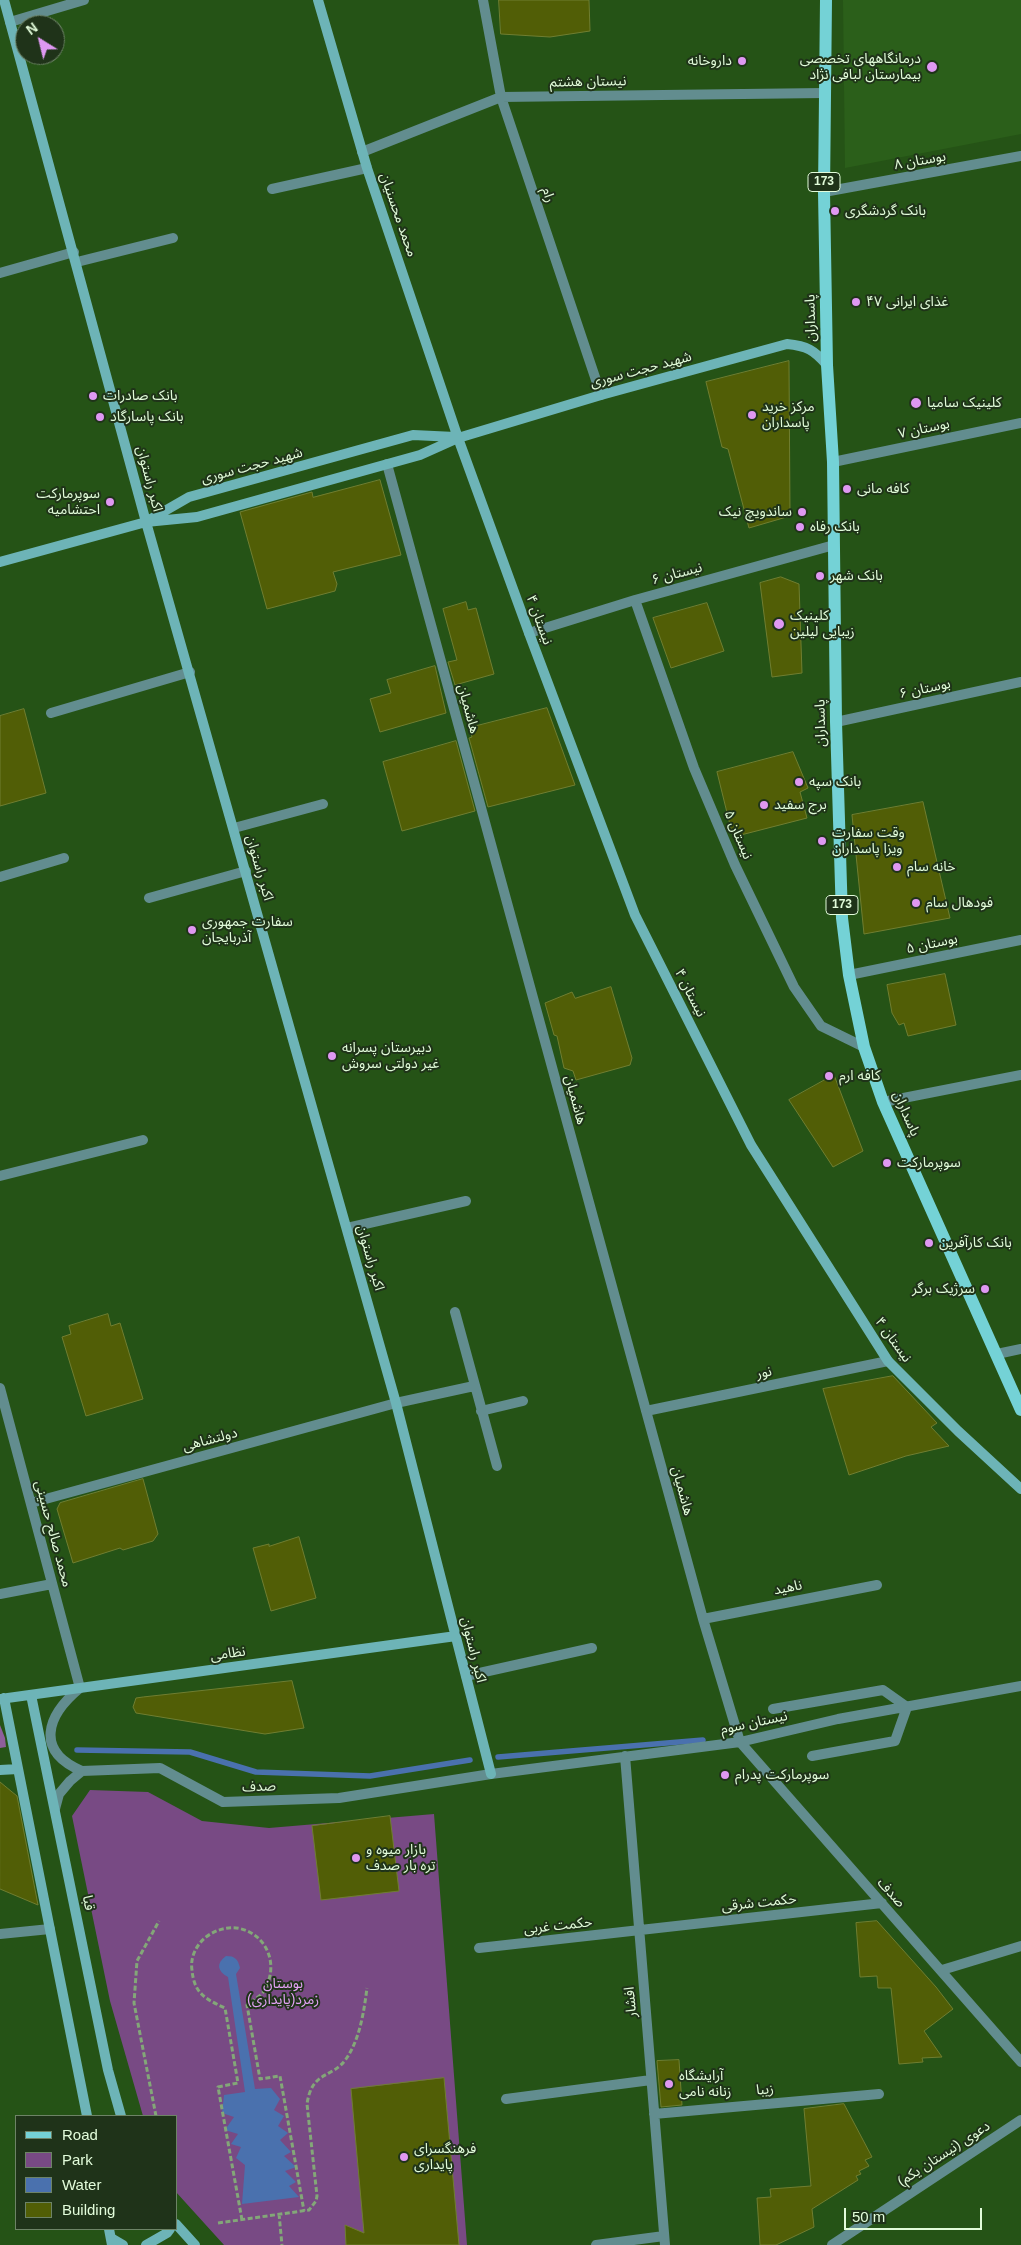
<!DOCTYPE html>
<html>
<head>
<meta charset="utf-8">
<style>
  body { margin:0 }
  #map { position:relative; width:1021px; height:2245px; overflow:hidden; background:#255316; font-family:Arial,sans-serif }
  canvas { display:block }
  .legend { position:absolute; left:15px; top:2115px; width:162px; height:115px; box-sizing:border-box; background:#1f3319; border:1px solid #6d8366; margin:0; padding:6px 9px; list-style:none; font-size:15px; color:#e2fcda }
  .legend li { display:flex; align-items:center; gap:10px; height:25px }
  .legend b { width:25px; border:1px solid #6d8366 }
  .north { position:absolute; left:15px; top:15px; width:50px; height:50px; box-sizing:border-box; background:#1f3319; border:1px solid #6d8366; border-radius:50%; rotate:324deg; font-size:14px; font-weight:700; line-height:20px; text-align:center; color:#e2fcda }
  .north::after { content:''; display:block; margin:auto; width:18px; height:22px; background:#df98f2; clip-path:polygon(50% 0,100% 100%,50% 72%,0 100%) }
  .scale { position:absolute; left:844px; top:2208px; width:138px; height:22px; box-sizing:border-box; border:2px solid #e2fcda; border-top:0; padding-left:6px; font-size:15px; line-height:18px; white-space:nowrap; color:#e2fcda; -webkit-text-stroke:4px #1f3319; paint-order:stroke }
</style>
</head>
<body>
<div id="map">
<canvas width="1021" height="2245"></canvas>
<ul class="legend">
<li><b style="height:6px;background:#74d2d6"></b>Road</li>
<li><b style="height:14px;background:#784a84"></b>Park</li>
<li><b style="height:14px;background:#4a71ae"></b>Water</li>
<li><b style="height:14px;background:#515e06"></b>Building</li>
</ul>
<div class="north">N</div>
<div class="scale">50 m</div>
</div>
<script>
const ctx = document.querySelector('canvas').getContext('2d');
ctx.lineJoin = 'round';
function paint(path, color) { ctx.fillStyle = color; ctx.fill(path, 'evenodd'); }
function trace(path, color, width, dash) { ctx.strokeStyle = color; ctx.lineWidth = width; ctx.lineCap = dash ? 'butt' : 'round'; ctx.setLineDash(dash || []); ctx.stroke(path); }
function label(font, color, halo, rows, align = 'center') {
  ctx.font = font + ' Arial,"Noto Sans Arabic",sans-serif'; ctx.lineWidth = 4; ctx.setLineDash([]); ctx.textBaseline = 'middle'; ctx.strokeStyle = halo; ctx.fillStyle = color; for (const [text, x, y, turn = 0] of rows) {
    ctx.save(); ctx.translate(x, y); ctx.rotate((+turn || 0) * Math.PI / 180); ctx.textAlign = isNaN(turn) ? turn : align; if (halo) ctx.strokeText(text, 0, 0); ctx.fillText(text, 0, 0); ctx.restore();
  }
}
paint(new Path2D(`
  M843 0H1021V134L845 168Z`), '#2b5f1a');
paint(new Path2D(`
  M90 1790 148 1792 202 1821 269 1828 434 1814 467 2245H224L176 2192V2116H143L110 2001 72 1816Z`), '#784a84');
paint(new Path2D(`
  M0 1725 5 1738 6 1747 0 1748Z`), '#8e5f9b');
paint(new Path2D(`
  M226 1956C235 1956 238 1959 240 1968L236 1974 255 2089 271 2088 280 2099 274 2110 284 2116 278 2126 288 2133 280 2140 291 2152 284 2156 296 2167 285 2171 296 2182 289 2186 299 2197 242 2204 245 2165 236 2158 241 2147 231 2144 238 2134 225 2130 234 2117 222 2113 224 2095 245 2092 228 1977C217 1971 216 1963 226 1956Z`), '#4a71ae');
trace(new Path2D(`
  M77 1750 190 1752 256 1772 370 1776 470 1760
  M498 1757 703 1740`), '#4a71ae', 5.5);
const building = new Path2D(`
  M499 0H589L590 31 550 37 501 34Z
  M789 361 790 516 749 528 728 449 722 447 706 382Z
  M380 480 401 555 333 572 337 584 335 591 267 609 240 512 312 492 313 497Z
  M781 577 799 584 802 673 772 677 760 583Z
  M466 602 468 610 476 608 494 674 455 685 448 662 457 660 443 609Z
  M707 603 724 651 671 668 653 618Z
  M435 666 446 713 380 732 370 699 391 693 387 680Z
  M547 708 575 785 488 807 469 738 472 737 469 728Z
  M24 709 46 793 0 806V716Z
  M456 741 475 811 402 831 383 762Z
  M793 752 808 788 800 792 807 818 733 837 717 772Z
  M923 802 950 918 864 934 852 815Z
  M945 974 956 1025 908 1036 904 1023 899 1025 892 1013 887 985Z
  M611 987 632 1058 630 1065 576 1080 573 1071 564 1068 557 1036 554 1035 545 1003 572 992 575 998Z
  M834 1075 863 1151 833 1167 789 1100Z
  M108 1314 111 1326 120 1323 143 1399 86 1416 62 1337 71 1334 69 1326Z
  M893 1376 937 1423 931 1427 949 1446 906 1456 849 1475 823 1389Z
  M143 1479 158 1534 153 1541 123 1550 120 1548 73 1563 57 1509 60 1503Z
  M299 1537 316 1598 271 1611 253 1548 269 1544V1546Z
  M292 1681 304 1728 265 1734 136 1713 133 1707 136 1698 143 1697Z
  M0 1782 17 1796 38 1905 0 1889Z
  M390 1816 399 1891 321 1900 312 1826Z
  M877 1921 936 1987 953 2009 924 2031 942 2057 922 2058 923 2062 899 2064 891 1988H878L877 1976 860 1977 856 1923Z
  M679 2060 682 2105 661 2107 657 2061Z
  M444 2078 459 2245H346L345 2225 364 2233 351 2089Z
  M844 2104 872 2157 865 2160 869 2166 859 2171 861 2174 856 2176 858 2180 812 2209 814 2227 776 2245H760L757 2198 771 2197 770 2189 811 2186 804 2109Z`);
paint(building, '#515e06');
trace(building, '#707e31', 1);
trace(new Path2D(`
  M156 2116 134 2003 137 1961 159 1921
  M279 2214 282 2245
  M242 2220 218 2087 238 2083 225 2008C205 1999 194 1993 192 1970 190 1958 196 1945 206 1937 244 1909 288 1950 264 1991 261 1996 252 2001 247 2005L260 2079 280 2076 304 2211
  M218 2223 309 2210 316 2201 317 2196 307 2104C312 2070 332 2079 346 2059 360 2039 364 2011 367 1988`), '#83a778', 3, [5, 2.5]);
trace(new Path2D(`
  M483 0 501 97 601 395
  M10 22 84 0
  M362 152 501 97 824 93
  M272 189 367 168
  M824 192 1021 156
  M77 262 173 238
  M0 273 74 252
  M833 462 1021 423
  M387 464 703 1619 740 1742 1021 2062
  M635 600 694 768 735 865 794 987 821 1026 864 1047
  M529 633 635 600 834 545
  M51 713 190 672
  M836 722 1021 682
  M234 828 323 804
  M0 877 64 858
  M149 898 246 871
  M849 975 1021 940
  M883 1102 1021 1075
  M0 1176 143 1140
  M347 1228 466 1201
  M455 1312 497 1466
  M997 1354 1021 1349
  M0 1388 80 1688C46 1716 35 1751 82 1771
  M481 1411 523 1401
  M646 1411 888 1361
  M31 1503 396 1403 474 1386
  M0 1594 52 1584
  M703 1619 877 1585
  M466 1676 592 1648
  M773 1709 883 1690 907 1707 895 1741 812 1756
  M625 1756 665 2245
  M55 1809 59 1794 70 1781 82 1771 160 1768 223 1802 339 1798 491 1774 740 1742 838 1719 1021 1686
  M0 1934 50 1929
  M479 1948 882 1903
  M942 1970 1021 1946
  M506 2099 651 2080
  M654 2114 879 2094
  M596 2245 664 2236
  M832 2245 1021 2120`), '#628d8f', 10);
trace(new Path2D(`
  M4 0 146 522 396 1403 491 1774
  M318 0 367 168 458 438 529 633 635 915 751 1145 888 1361 958 1431 1021 1489
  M149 520 189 497 413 435 455 437
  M0 562 146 522 197 517 420 455 458 438 601 395 787 344C807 346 814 350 827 365
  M31 1695 108 2070 121 2116
  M4 1698 87 2116
  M0 1699 456 1636
  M0 1770 18 1769
  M176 2224 195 2245
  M109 2229 112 2245
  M111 2238 123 2245
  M146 2245 167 2233 170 2229`), '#6db4b7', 10);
trace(new Path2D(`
  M826 0 824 192 827 365 833 462 836 722 842 918 849 975 864 1047 883 1102 1021 1410`), '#74d2d6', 12);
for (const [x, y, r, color] of [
  [742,61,5,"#df98f2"],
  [932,67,6,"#df98f2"],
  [835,211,5,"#df98f2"],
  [856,302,5,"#df98f2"],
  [93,396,5,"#df98f2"],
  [916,403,6,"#df98f2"],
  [752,415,5,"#df98f2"],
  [100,417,5,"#df98f2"],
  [847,489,5,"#df98f2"],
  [110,502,5,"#df98f2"],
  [802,512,5,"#df98f2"],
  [800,527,5,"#df98f2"],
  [820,576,5,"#df98f2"],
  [779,624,6,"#df98f2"],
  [799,782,5,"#df98f2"],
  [764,805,5,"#df98f2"],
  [822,841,5,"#df98f2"],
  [897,867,5,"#df98f2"],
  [916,903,5,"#df98f2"],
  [192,930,5,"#df98f2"],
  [332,1056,5,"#df98f2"],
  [829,1076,5,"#df98f2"],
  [887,1163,5,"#df98f2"],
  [929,1243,5,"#df98f2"],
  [985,1289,5,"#df98f2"],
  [725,1775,5,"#df98f2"],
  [356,1858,5,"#df98f2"],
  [669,2084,5,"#df98f2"],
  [404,2157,5,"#df98f2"]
]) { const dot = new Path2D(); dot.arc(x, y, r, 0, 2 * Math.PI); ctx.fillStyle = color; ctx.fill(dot); trace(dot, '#1f3319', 2); }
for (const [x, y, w] of [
  [824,182,32],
  [842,905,32]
]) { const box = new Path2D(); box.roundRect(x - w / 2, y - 9.5, w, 19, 4); ctx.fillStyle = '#1f3319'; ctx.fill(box); trace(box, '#e2fcda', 1); }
label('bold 12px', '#e2fcda', null, [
  ["173",824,182],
  ["173",842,905]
]);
label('14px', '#e2fcda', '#1f3319', [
  ["درمانگاههای تخصصی",921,59,"right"],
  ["بیمارستان لبافی نژاد",921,75,"right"],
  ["داروخانه",732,61,"right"],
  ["بانک گردشگری",845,211],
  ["غذای ایرانی ۴٧",866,302],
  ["بانک صادرات",103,396],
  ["کلینیک سامیا",927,403],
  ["مرکز خرید",762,407],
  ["پاسداران",762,423],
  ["بانک پاسارگاد",110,417],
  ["کافه مانی",857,489],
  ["سوپرمارکت",100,494,"right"],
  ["احتشامیه",100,510,"right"],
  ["ساندویچ نیک",792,512,"right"],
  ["بانک رفاه",810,527],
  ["بانک شهر",830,576],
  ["کلینیک",790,616],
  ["زیبایی لیلین",790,632],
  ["بانک سپه",809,782],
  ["برج سفید",774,805],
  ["وقت سفارت",832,833],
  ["ویزا پاسداران",832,849],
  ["خانه سام",907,867],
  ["فودهال سام",926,903],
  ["سفارت جمهوری",202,922],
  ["آذربایجان",202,938],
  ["دبیرستان پسرانه",342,1048],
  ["غیر دولتی سروش",342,1064],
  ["کافه ارم",839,1076],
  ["سوپرمارکت",897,1163],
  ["بانک کارآفرین",939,1243],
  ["سرژیک برگر",975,1289,"right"],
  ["سوپرمارکت پدرام",735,1775],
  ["بازار میوه و",366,1850],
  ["تره بار صدف",366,1866],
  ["آرایشگاه",679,2076],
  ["زنانه نامی",679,2092],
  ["فرهنگسرای",414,2149],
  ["پایداری",414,2165]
], 'left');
label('14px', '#e2fcda', '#1f3319', [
  ["نیستان هشتم",588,82,-1],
  ["بوستان ۸",920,161,-10],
  ["رام",548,195,72],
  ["محمد محسنیان",398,215,71],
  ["پاسداران",811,318,-91],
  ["شهید حجت سوری",641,370,-15],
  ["بوستان ۷",924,429,-12],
  ["شهید حجت سوری",252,466,-15],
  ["اکبر راستوان",149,479,75],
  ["نیستان ۶",677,574,-15],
  ["نیستان ۴",539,620,70],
  ["بوستان ۶",925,689,-12],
  ["هاشمیان",468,709,75],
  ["پاسداران",821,723,-91],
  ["نیستان ۵",738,835,67],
  ["اکبر راستوان",259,868,74],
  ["بوستان ۵",932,944,-12],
  ["نیستان ۴",690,993,63],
  ["هاشمیان",575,1100,75],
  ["پاسداران",906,1114,66],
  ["اکبر راستوان",370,1258,74],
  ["نیستان ۴",893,1340,54],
  ["نور",764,1373,-12],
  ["دولتشاهی",210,1440,-15],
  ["هاشمیان",682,1491,75],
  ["محمد صالح حسینی",53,1534,75],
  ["ناهید",788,1588,-11],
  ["اکبر راستوان",473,1650,76],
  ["نظامی",228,1654,-8],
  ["نیستان سوم",754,1723,-12],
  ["صدف",259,1787,-2],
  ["صدف",891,1893,48],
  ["قبا",88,1903,79],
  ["حکمت شرقی",759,1903,-6],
  ["حکمت غربی",558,1926,-6],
  ["افشار",631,2002,-95],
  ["زیبا",765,2090,-5],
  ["دعوی (نیستان یکم)",944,2154,-33]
]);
label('14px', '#e4a2f6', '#1f3319', [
  ["بوستان",283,1984],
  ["زمرد(پایداری)",283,2000]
]);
</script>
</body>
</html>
